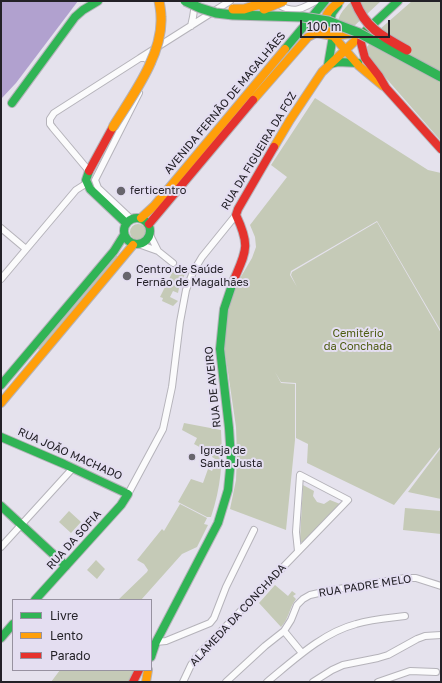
<!DOCTYPE html>
<html>
<head>
<meta charset="utf-8">
<style>
  body { margin:0 }
  #map { position:relative; width:442px; height:683px; overflow:hidden; background:#e5e2ed; font-family:"Golos Text",sans-serif }
  canvas { display:block }
  .frame { position:absolute; inset:0; border:2px solid #232127; pointer-events:none }
  .legend { position:absolute; left:12px; top:599px; width:140px; height:72px; box-sizing:border-box; background:#e4def1; border:1px solid #9792a0; margin:0; padding:5px 7px; list-style:none; font-size:12px; color:#232127 }
  .legend li { display:flex; align-items:center; gap:8px; height:20px }
  .legend b { width:20px; border:1px solid #9792a0 }
  .scale { position:absolute; left:300px; top:20px; width:90px; height:18px; box-sizing:border-box; border:2px solid #232127; border-top:0; padding-left:5px; font-size:12px; line-height:14px; white-space:nowrap; color:#232127; -webkit-text-stroke:3px #e4def1; paint-order:stroke }
</style>
</head>
<body>
<div id="map">
<canvas width="442" height="683"></canvas>
<div class="frame"></div>
<ul class="legend">
<li><b style="height:5px;background:#30b455"></b>Livre</li>
<li><b style="height:5px;background:#ff9f0a"></b>Lento</li>
<li><b style="height:5px;background:#e5322d"></b>Parado</li>
</ul>
<div class="scale">100 m</div>
</div>
<script>
const ctx = document.querySelector('canvas').getContext('2d');
ctx.lineJoin = 'round';
function paint(path, color) { ctx.fillStyle = color; ctx.fill(path, 'evenodd'); }
function trace(path, color, width, dash) { ctx.strokeStyle = color; ctx.lineWidth = width; ctx.lineCap = dash ? 'butt' : 'round'; ctx.setLineDash(dash || []); ctx.stroke(path); }
function label(font, color, halo, rows, align = 'center') {
  ctx.font = font + ' "Golos Text",sans-serif'; ctx.lineWidth = 4; ctx.setLineDash([]); ctx.textBaseline = 'middle'; ctx.strokeStyle = halo; ctx.fillStyle = color; for (const [text, x, y, turn = 0] of rows) {
    ctx.save(); ctx.translate(x, y); ctx.rotate((+turn || 0) * Math.PI / 180); ctx.textAlign = isNaN(turn) ? turn : align; if (halo) ctx.strokeText(text, 0, 0); ctx.fillText(text, 0, 0); ctx.restore();
  }
}
paint(new Path2D(`
  M352 1H381L352 28 347 31H338C335 19 343 9 352 1Z
  M412 1H441V141L371 61 367 47 379 30Z
  M315 98 428 170 441 173V331L377 221 291 271 290 275 297 287 291 275 292 272 377 222 441 333V446L394 505 307 463 308 444 296 438V383L281 382 275 372 281 383 295 384V440L286 530 230 509 236 480 237 455 236 427 224 345 226 316 233 290 252 258 256 247 255 237 250 225 287 177 271 165Z
  M130 232a8 8 0 1 1 16 0a8 8 0 1 1-16 0Z
  M116 255 118 257 39 350 38 348Z
  M175 267 186 272 183 278V288H179L178 293 173 291 170 297 178 301 173 306 162 301 163 298 160 297Z
  M184 423 221 430C223 462 221 487 211 517H207L178 502 191 479 203 483 208 469 212 471 217 460 212 457 213 454 205 451V450L194 444 197 438 182 430Z
  M441 448V499L408 492Z
  M303 485 314 491 313 496 317 502 324 504 330 500 340 504 303 542H301L300 539Z
  M180 504 207 518 204 524 208 525 197 547 182 554 141 600H118L147 572 148 570 144 564 137 560 162 529 164 531Z
  M405 508 441 511V534L403 530Z
  M69 511 81 522 71 533 59 522Z
  M96 560 105 569 97 579 87 570Z
  M275 585 288 596 292 591 296 594 293 596 296 599C289 608 289 619 281 627L259 603Z
  M60 670H134L129 682H51Z`), '#c5cab7');
paint(new Path2D(`
  M1 1H78L16 83 1 99Z`), '#b1a1cf');
const street = new Path2D(`
  M279 5C295 14 301 9 316 1
  M191 26 193 17 195 4
  M140 58 230 1
  M89 171 53 128 50 124V119L54 113 140 58H145L152 63
  M131 219 98 188 95 180 139 93
  M1 228 26 249
  M150 235 158 251
  M141 245 158 251 173 263
  M1 279 76 190 87 183
  M128 494 163 429 172 387 180 322 186 290 193 272 202 257 236 215
  M1 547 73 468
  M284 631 302 653
  M156 642 166 641 210 623 214 618 226 587 254 530
  M183 682 191 665 197 656 348 500 300 475 296 532 298 551
  M226 682 265 646 284 631 291 620 297 605 303 599 310 595 332 590 405 578H416L441 586
  M267 682C294 660 322 633 356 624 372 619 389 618 405 616
  M313 682 332 670 343 665 378 658 388 655 417 639 425 636 441 635
  M378 682 410 671 436 672`);
const fast = new Path2D(`
  M358 38 398 1
  M285 49 325 1
  M330 64 338 62 358 63
  M328 65 333 36 329 26 332 13 338 5
  M12 103 75 17 83 10 98 1
  M89 171 86 180 90 189 126 223
  M124 231a13 13 0 1 1 26 0a13 13 0 1 1-26 0Z
  M1 385 114 251 124 235
  M1 437 64 464 128 494 121 505 35 600
  M1 506 66 566
  M1 638 13 624
  M151 657 156 642 218 523 228 490 231 459 229 428 220 349 224 309 233 282`);
const slow = new Path2D(`
  M340 1C331 8 325 13 324 25L359 66 383 86
  M253 100 308 37 316 33 333 36 358 33
  M274 147 290 120 322 72 358 38
  M141 218 154 206 285 49
  M1 403 133 245
  M146 682 148 670`);
const jam = new Path2D(`
  M362 33 361 43 365 58 379 76 386 88 441 149
  M89 171 113 127
  M149 224 253 100
  M233 282C246 251 251 247 236 215L238 209 274 147
  M133 682 139 670`);
trace(street, '#b5b3ba', 8);
trace(fast, '#b5b3ba', 10);
trace(slow, '#b5b3ba', 10);
trace(jam, '#b5b3ba', 10);
trace(street, '#fbfbfc', 6);
trace(fast, '#30b455', 8);
trace(slow, '#ff9f0a', 8);
trace(jam, '#e5322d', 8);
const fastBridge = new Path2D(`
  M185 1 200 8 216 13 233 15 303 17 328 21 359 33 441 77`);
const slowBridge = new Path2D(`
  M233 9H244L270 1
  M264 9 283 1
  M113 127C132 96 163 55 161 17 161 11 160 6 159 1`);
const jamBridge = new Path2D(`
  M355 1C365 28 383 37 407 50`);
trace(fastBridge, '#b5b3ba', 11, []);
trace(slowBridge, '#b5b3ba', 11, []);
trace(jamBridge, '#b5b3ba', 11, []);
trace(fastBridge, '#30b455', 9);
trace(slowBridge, '#ff9f0a', 9);
trace(jamBridge, '#e5322d', 9);
for (const [x, y, r, color] of [
  [121,191,5,"#67656c"],
  [127,276,5,"#67656c"],
  [192,457,4,"#67656c"]
]) { const dot = new Path2D(); dot.arc(x, y, r, 0, 2 * Math.PI); ctx.fillStyle = color; ctx.fill(dot); trace(dot, '#e4def1', 1.5); }
label('11px', '#232127', '#e4def1', [
  ["AVENIDA FERNÃO DE MAGALHÃES",225,103,-50],
  ["RUA DA FIGUEIRA DA FOZ",259,151,-59],
  ["RUA DE AVEIRO",213,387,-96],
  ["RUA JOÃO MACHADO",70,454,24],
  ["RUA DA SOFIA",74,540,-48],
  ["RUA PADRE MELO",365,586,-9],
  ["ALAMEDA DA CONCHADA",238,615,-47]
]);
label('11px', '#232127', '#e4def1', [
  ["ferticentro",130,191],
  ["Centro de Saúde",136,270],
  ["Fernão de Magalhães",136,283],
  ["Igreja de",200,451],
  ["Santa Justa",200,464]
], 'left');
label('11px', '#4e5d12', '#e4def1', [
  ["Cemitério",358,334],
  ["da Conchada",358,347]
]);
</script>
</body>
</html>
